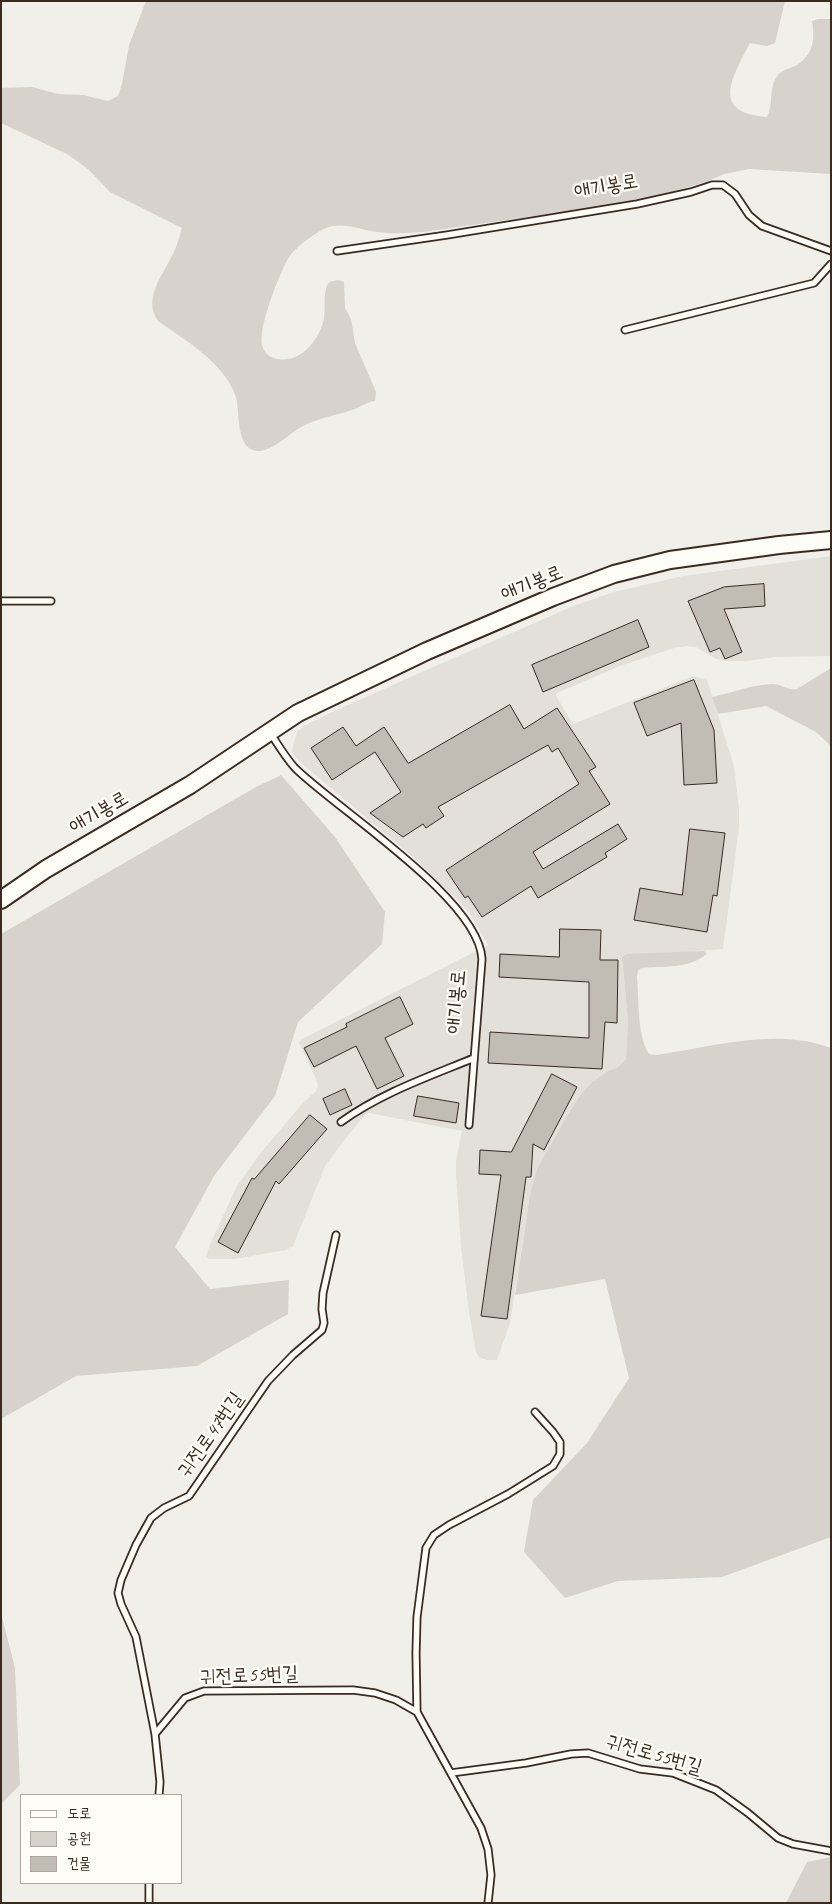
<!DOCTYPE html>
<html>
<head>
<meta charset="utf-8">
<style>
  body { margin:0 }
  #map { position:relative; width:832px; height:1904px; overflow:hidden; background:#f1efea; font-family:Caveat,"Poor Story",sans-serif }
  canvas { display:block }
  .frame { position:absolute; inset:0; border:2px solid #3b2a1e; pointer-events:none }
  .legend { position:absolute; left:20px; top:1794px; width:162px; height:90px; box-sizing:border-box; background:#fdfcf7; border:1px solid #afa8a0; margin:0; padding:6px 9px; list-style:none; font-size:15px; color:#3b2a1e }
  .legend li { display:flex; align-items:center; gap:10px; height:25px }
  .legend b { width:25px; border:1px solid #afa8a0 }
</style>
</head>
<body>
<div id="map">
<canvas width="832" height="1904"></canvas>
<div class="frame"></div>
<ul class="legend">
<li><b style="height:6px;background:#fdfcf7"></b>도로</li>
<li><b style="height:14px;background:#d7d2cc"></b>공원</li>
<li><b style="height:14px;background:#c1bcb4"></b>건물</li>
</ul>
</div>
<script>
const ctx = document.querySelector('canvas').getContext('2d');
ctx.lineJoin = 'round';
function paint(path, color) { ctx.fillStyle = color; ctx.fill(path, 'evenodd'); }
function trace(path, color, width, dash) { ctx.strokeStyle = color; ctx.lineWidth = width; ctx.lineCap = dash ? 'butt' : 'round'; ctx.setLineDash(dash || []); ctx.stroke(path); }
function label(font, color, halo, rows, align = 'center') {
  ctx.font = font + ' Caveat,"Poor Story",sans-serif'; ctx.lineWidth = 4.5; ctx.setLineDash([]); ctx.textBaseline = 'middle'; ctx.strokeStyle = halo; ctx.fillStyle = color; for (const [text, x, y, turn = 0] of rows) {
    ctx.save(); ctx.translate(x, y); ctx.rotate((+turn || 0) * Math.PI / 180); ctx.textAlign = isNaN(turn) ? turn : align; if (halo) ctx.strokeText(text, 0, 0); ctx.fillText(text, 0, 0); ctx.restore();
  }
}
paint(new Path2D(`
  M831 556V656L775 657 747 661H725L716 659 696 647 686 646 674 648 620 666 557 693 556 696 573 724 693 676 707 680 734 766 739 809V828L723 949 663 954H626L622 957 628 1021 626 1059 618 1067 608 1071 592 1082 579 1097 565 1119 537 1169 530 1194 510 1323 497 1360H487L479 1357 476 1352 469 1312 461 1247 456 1173V1161L462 1131 369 1113 365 1115 345 1139 325 1166 293 1246 286 1250 235 1259H208L206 1256 211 1242 237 1186 259 1155 301 1105 316 1091 318 1086 316 1079 299 1043 302 1039 488 945 471 916 460 902 445 888 415 859 299 761 292 752 293 745 297 732 304 726 328 714 424 671 576 605 614 592 683 576Z`), '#e3e0da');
paint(new Path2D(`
  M146 1H785L775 43 767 46 750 43C733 76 709 113 767 117 774 104 768 87 778 75 781 71 790 68 795 66 814 55 815 39 812 21L818 19H831V174L749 169 724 174 706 182 661 195 599 207 423 232C408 233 393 234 378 232 362 230 341 221 326 228 316 232 293 249 288 259 279 274 258 328 262 345 264 351 267 356 274 358 299 366 320 340 324 318 326 306 322 292 329 282L338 280 344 282 345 308 351 319 355 343 376 392 375 401C368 402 363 405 357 408 340 415 320 417 303 426 290 433 275 449 260 451 235 453 240 411 236 397 224 362 186 341 158 321 143 300 161 277 171 258 176 249 179 238 182 228L110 192 88 169 67 154 1 123V88L32 87 58 94 83 95 108 101 118 96 122 84 129 45Z
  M831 668V746L816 732 766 706 718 714 712 697C731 693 751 685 771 684 780 683 788 691 797 689Z
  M281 775 335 837 385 912 382 944 298 1022 275 1096 214 1176 175 1247 210 1289 289 1280 288 1314 197 1366 76 1376 1 1419V934L256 787Z
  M704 951 707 954C688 969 664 966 641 968L638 971 637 977C639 999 637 1036 649 1054L656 1055C713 1047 775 1027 831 1048V1537L722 1577 618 1581 565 1598 524 1552 533 1500 587 1443 629 1378 605 1279 515 1295 530 1194 537 1169 565 1119 579 1097 592 1082 608 1071 618 1067 626 1059 628 1021 622 957 626 954Z
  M1 1613 15 1668 20 1785 1 1804Z
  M831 1857V1903H786L807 1862Z`), '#d7d2cc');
const building = new Path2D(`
  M764 584 765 606 724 609 742 652 725 659 720 648 710 652 688 601 724 587Z
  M638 620 649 647 543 692 532 665Z
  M694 680 714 730 717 783 684 785 681 723 647 736 634 703Z
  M510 705 524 729 557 708 596 767 589 771 610 804 533 852 543 869 618 824 627 839 605 853 607 857 538 898 531 886 482 917 468 896 465 898 446 870 579 784 558 748 552 752 548 745 438 807 444 816 426 828 423 824 403 837 370 813 401 792 375 752 332 780 311 748 343 727 356 746 384 727 408 763Z
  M690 829 725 833 717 896 713 895 707 932 634 920 640 888 682 895Z
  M560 929 601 930 600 960H618L617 1023 605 1022 602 1069 488 1063 490 1032 589 1038V982L499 977 500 954 559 957Z
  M400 997 413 1024 385 1038 404 1076 377 1089 356 1046 314 1067 304 1048 347 1027 346 1024Z
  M552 1074 577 1087 544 1150 533 1144 531 1177H526L507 1319 481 1316 501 1175 479 1174 480 1150 511 1152Z
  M345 1089 352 1105 330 1115 323 1099Z
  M418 1096 459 1103 456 1123 414 1116Z
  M310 1115 327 1129 279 1184 276 1181 238 1253 218 1242 252 1178 254 1179Z`);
paint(building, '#c1bcb4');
trace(building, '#3b2a1e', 1);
const lane = new Path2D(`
  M337 251 447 235 637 204 691 192 712 185H723L735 194 749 215 762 226 831 251
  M625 330 814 283 831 264
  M1 601H51
  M271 734C278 745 286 758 295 768 339 811 479 899 482 959L469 1125
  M341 1122C381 1093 428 1077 474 1058
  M417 1712 416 1653 417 1617 426 1548 434 1535 449 1525 508 1494 553 1466 560 1454V1442L553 1432 535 1412
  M155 1734 185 1698 204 1691 353 1690 375 1693 396 1700 417 1712 481 1828 488 1849 491 1875 488 1903
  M451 1773 526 1763 571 1754 588 1753 640 1769 673 1773 716 1790 748 1813 778 1838 793 1844 831 1851
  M159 1795 160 1782 155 1734 136 1637 121 1604 118 1593 121 1580 136 1545 151 1518 164 1508 189 1496 268 1381 293 1355 322 1330 324 1323 322 1309 323 1293 336 1235
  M149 1903V1883`);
const secondary = new Path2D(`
  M1 900 46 869 190 785 298 713 427 651 553 597 614 574 670 560 779 545 831 540`);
trace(lane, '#3b2a1e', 9);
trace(secondary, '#3b2a1e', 20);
trace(lane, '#fdfcf7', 5.5);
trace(secondary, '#fdfcf7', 16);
label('20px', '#3b2a1e', '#fdfcf7', [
  ["애기봉로",606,187,-10],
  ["애기봉로",532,584,-22],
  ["애기봉로",99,813,-30],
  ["애기봉로",457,1002,-85],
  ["귀전로47번길",211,1435,-55],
  ["귀전로55번길",249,1676,-2],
  ["귀전로55번길",654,1755,16]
]);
</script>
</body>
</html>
